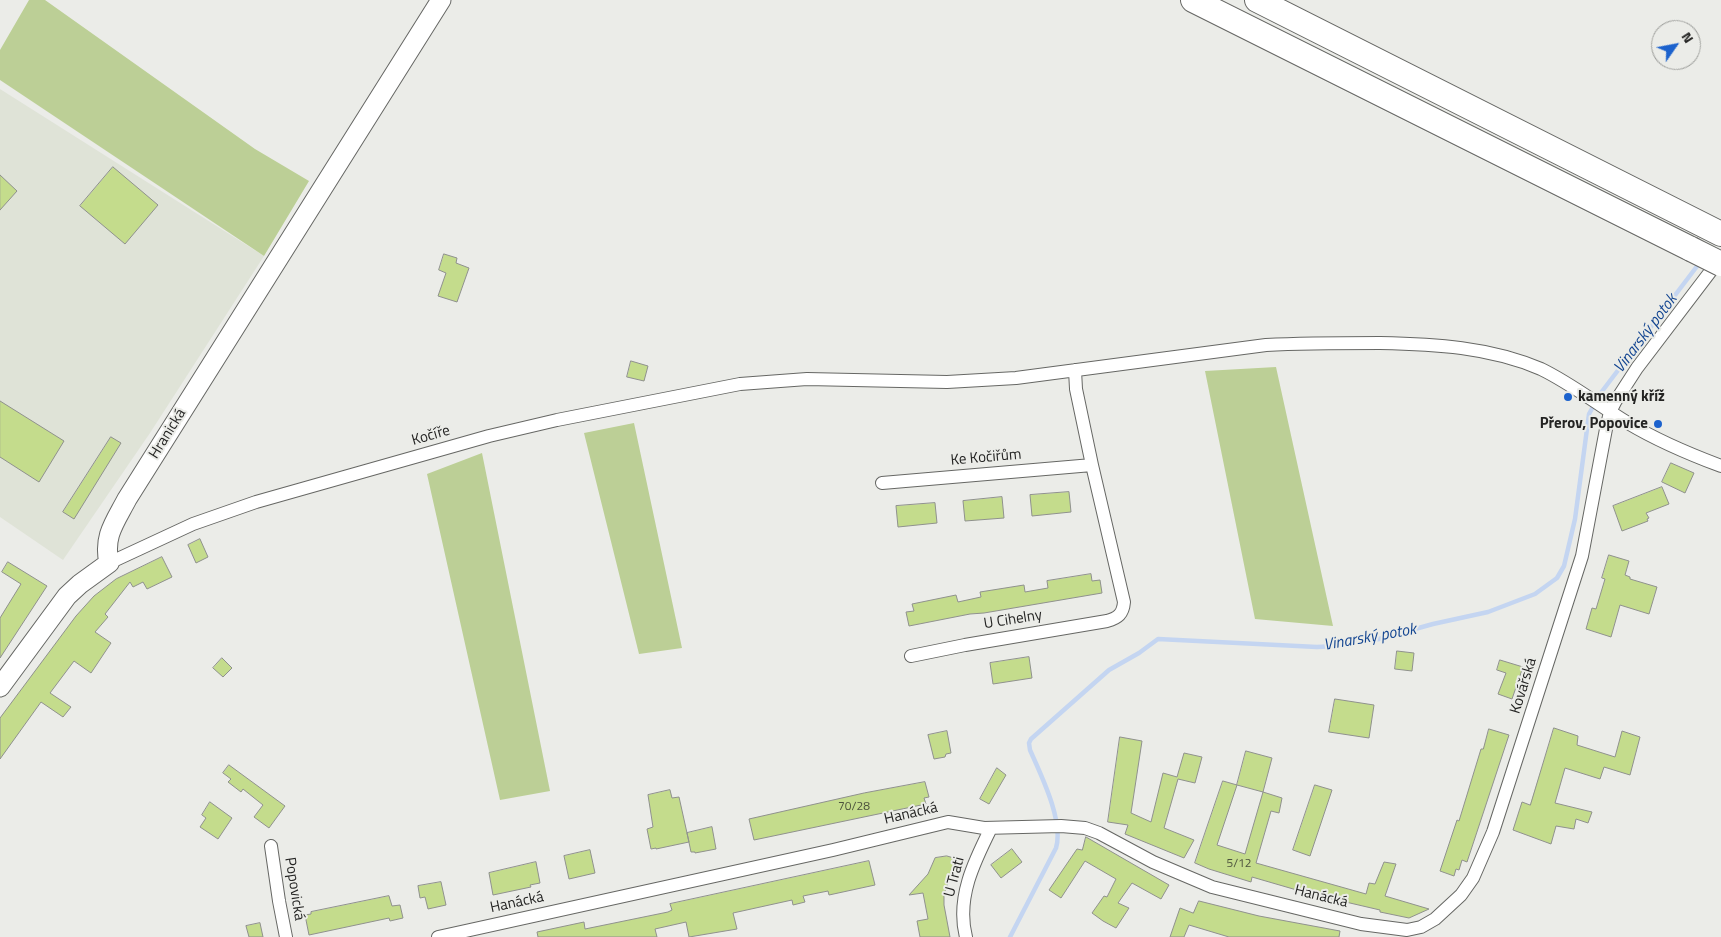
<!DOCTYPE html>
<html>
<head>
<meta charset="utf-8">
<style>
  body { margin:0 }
  #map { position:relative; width:1721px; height:937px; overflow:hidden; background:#ebece8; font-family:"Titillium Web",sans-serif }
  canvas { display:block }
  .north { position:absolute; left:1651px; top:20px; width:50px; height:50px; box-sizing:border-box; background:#ebece8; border:1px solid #9b9c99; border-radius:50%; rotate:57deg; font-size:14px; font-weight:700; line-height:20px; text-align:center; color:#242423 }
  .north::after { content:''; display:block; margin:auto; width:18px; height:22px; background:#1c62cd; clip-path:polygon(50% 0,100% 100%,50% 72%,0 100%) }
</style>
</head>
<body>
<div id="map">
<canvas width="1721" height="937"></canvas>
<div class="north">N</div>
</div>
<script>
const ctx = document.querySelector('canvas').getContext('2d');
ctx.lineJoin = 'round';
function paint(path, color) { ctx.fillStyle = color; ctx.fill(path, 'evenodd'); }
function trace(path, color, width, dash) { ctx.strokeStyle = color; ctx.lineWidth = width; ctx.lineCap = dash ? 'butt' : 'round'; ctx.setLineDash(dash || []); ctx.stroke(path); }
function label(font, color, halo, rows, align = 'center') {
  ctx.font = font + ' "Titillium Web",sans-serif'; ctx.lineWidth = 4; ctx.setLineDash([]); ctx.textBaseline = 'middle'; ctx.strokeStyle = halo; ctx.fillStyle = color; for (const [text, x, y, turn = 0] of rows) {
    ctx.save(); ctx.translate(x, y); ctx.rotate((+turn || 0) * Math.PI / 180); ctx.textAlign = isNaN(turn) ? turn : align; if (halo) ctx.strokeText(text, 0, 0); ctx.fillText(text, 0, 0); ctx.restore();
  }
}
paint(new Path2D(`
  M0 89 264 256 150 433 63 560 0 517Z`), '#dfe3d7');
paint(new Path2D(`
  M29 0H45L255 149 309 181 264 256 0 80V50Z
  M1276 367 1333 626 1255 619 1205 371Z
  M634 423 682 648 639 654 584 433Z
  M482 453 550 791 500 800 427 474Z`), '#bccf96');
trace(new Path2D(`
  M1010 937 1056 848C1064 821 1041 775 1030 750L1029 743 1031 739 1109 670 1139 653 1158 639 1317 647 1337 646 1379 639 1433 624 1488 612 1535 594 1557 578 1564 566 1575 519 1589 414 1600 394 1701 261`), '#c4d5f1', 4.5);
const building = new Path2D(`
  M113 167 158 205 125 244 80 206Z
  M0 175 17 191 0 210Z
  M444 254 457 258 456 263 469 268 457 302 438 296 446 273 439 270Z
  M631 361 648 366 644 381 627 377Z
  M0 401 64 441 39 482 0 457Z
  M111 437 121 443 74 519 63 512Z
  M1671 463 1694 473 1685 493 1662 482Z
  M1662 487 1669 504 1646 513 1649 518 1647 519 1648 521 1622 531 1613 506Z
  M1069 492 1071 512 1032 516 1030 495Z
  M1002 497 1004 518 965 521 963 501Z
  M935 503 937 523 898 527 896 506Z
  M200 539 208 557 196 563 188 545Z
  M1609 555 1629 561 1625 575 1630 577V579L1657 587 1649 614 1620 605 1611 637 1586 629 1592 608 1596 609 1605 579 1602 578Z
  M162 557 172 577 147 589 143 582 133 587 130 582 105 614 108 617 95 632 111 643 91 673 74 661 50 693 71 707 63 717 41 702 0 759V718L76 616 94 596 116 579Z
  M8 562 47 586 0 658V618L21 584 2 572Z
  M1091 574 1092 581 1100 580 1102 593 984 613 970 614 909 626 906 612 914 611 912 604 956 595 958 602 981 597 980 592 1024 585 1025 592 1048 588 1047 581Z
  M1397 651 1414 653 1412 671 1395 669Z
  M1029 657 1032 678 993 684 990 663Z
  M222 658 232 668 223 677 213 668Z
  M1500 660 1523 667 1512 699 1498 694 1506 673 1497 670Z
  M1335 699 1374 705 1369 738 1329 732Z
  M1554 728 1578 736 1577 745 1615 757 1622 731 1640 737 1630 775 1604 767 1600 779 1565 768 1555 803 1592 812 1588 823 1576 819 1574 829 1556 826 1551 844 1513 830 1522 802 1530 805Z
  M1489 729 1509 735 1467 862 1462 860 1459 870 1456 869 1454 876 1440 871 1457 820 1459 821 1481 749H1483Z
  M947 731 951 753 946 754 945 757 934 759 928 735Z
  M1120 737 1142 741 1131 813 1151 822 1163 773 1177 777 1184 753 1202 757 1195 783 1178 779 1164 828 1194 840 1184 858 1125 834 1128 825 1108 822Z
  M1246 751 1272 758 1263 792 1237 785Z
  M229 765 285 806 269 828 254 817 263 805 243 789 241 792 228 782 231 779 223 773Z
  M997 768 1006 775 989 804 980 799Z
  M1223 781 1237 785 1217 845 1245 854 1263 792 1282 798 1279 813 1271 811 1256 863 1366 894 1369 883 1375 884 1384 862 1396 864 1385 896 1429 909 1409 918 1380 912V910L1307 893 1252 877 1251 882 1209 869 1195 863Z
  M925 782 929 797 924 798 926 804 754 840 749 819 864 793Z
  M1315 785 1332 790 1310 856 1293 850Z
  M670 790 672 798 679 797 689 842 656 849V848L651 849 647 829 653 827 648 795Z
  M210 802 232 818 218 839 200 827 206 818 202 815Z
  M712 827 716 849 695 853V852H691L687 833Z
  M1086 837 1169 885 1161 899 1132 883 1118 903 1129 908 1116 928 1103 921 1092 913 1104 896 1107 897 1116 879 1085 861 1061 898 1049 890 1077 849 1082 850Z
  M1012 849 1022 862 1001 878 991 865Z
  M590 850 595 873 569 879 564 856Z
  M947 856 957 859 944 894V905L950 937H920L917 921 928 919 923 893 909 895 928 874 935 858Z
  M869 861 875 885 829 895 828 891 803 896 805 902 793 905 792 900 733 913 737 929 689 937 686 922 655 929 657 937H538L537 932 584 922 585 929 668 912 672 910 670 904Z
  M536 862 540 883 530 885 531 887 493 895 489 873Z
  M441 882 446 905 428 909 425 897 420 898 418 886Z
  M389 896 392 906 400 905 403 918 390 921 389 918 309 935 305 915 311 914V912Z
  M1199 901 1259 916 1340 931 1339 937H1229L1189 925 1184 937H1170L1180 908 1193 913Z
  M260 923 263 937H249L246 926Z`);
paint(building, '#c4dc8c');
trace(building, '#8f918d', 1);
const street = new Path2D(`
  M882 483 1092 465
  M109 563 193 524 256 502 489 436 557 420 740 384 807 379 947 382 1016 378 1266 345C1304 343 1342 343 1380 343 1434 344 1490 347 1541 369 1572 384 1598 405 1628 423 1658 441 1689 454 1721 466
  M911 656 965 645 1107 621C1118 618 1123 614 1124 602L1092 465 1076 389 1075 370
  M271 846 279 901 286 937
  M438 937 833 850 948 822 984 828 1061 826 1085 828 1099 833 1153 862 1212 887 1361 924 1407 930 1421 927 1435 919 1461 895 1473 878 1493 832 1582 556 1606 429 1610 412 1615 402 1637 368 1720 259
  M966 937C956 898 974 862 991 828`);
const secondary = new Path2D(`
  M0 687 67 596 80 584 109 563C103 536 115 522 127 499L441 0`);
const highway = new Path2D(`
  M1193 0 1691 249
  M1257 0 1721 234`);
trace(street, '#666764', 14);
trace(secondary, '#666764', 21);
trace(highway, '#666764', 26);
trace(street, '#fff', 12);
trace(secondary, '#fff', 19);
trace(highway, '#fff', 24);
const highwayBridge = new Path2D(`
  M1691 249 1721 264`);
trace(highwayBridge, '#666764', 26, []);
trace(highwayBridge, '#fff', 24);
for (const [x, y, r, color] of [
  [1568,397,5,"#1c62cd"],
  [1658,424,5,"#1c62cd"]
]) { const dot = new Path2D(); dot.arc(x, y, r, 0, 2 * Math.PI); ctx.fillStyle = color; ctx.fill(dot); trace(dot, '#ebece8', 2); }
label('12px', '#4c523d', null, [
  ["70/28",854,807],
  ["5/12",1239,864]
]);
label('bold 15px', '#242423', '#ebece8', [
  ["kamenný kříž",1578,397],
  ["Přerov, Popovice",1648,424,"right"]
], 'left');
label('15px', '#242423', '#ebece8', [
  ["Hranická",168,434,-58],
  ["Kočíře",431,436,-16],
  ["Ke Kočiřům",986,458,-5],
  ["U Cihelny",1013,620,-9],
  ["Kovářská",1524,686,-73],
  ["Hanácká",911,814,-13],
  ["U Trati",955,877,-75],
  ["Popovická",294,889,81],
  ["Hanácká",1321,897,14],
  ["Hanácká",517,903,-12]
]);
label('italic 16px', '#134591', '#ebece8', [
  ["Vinarský potok",1646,334,-53],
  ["Vinarský potok",1370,638,-10]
]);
</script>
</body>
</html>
